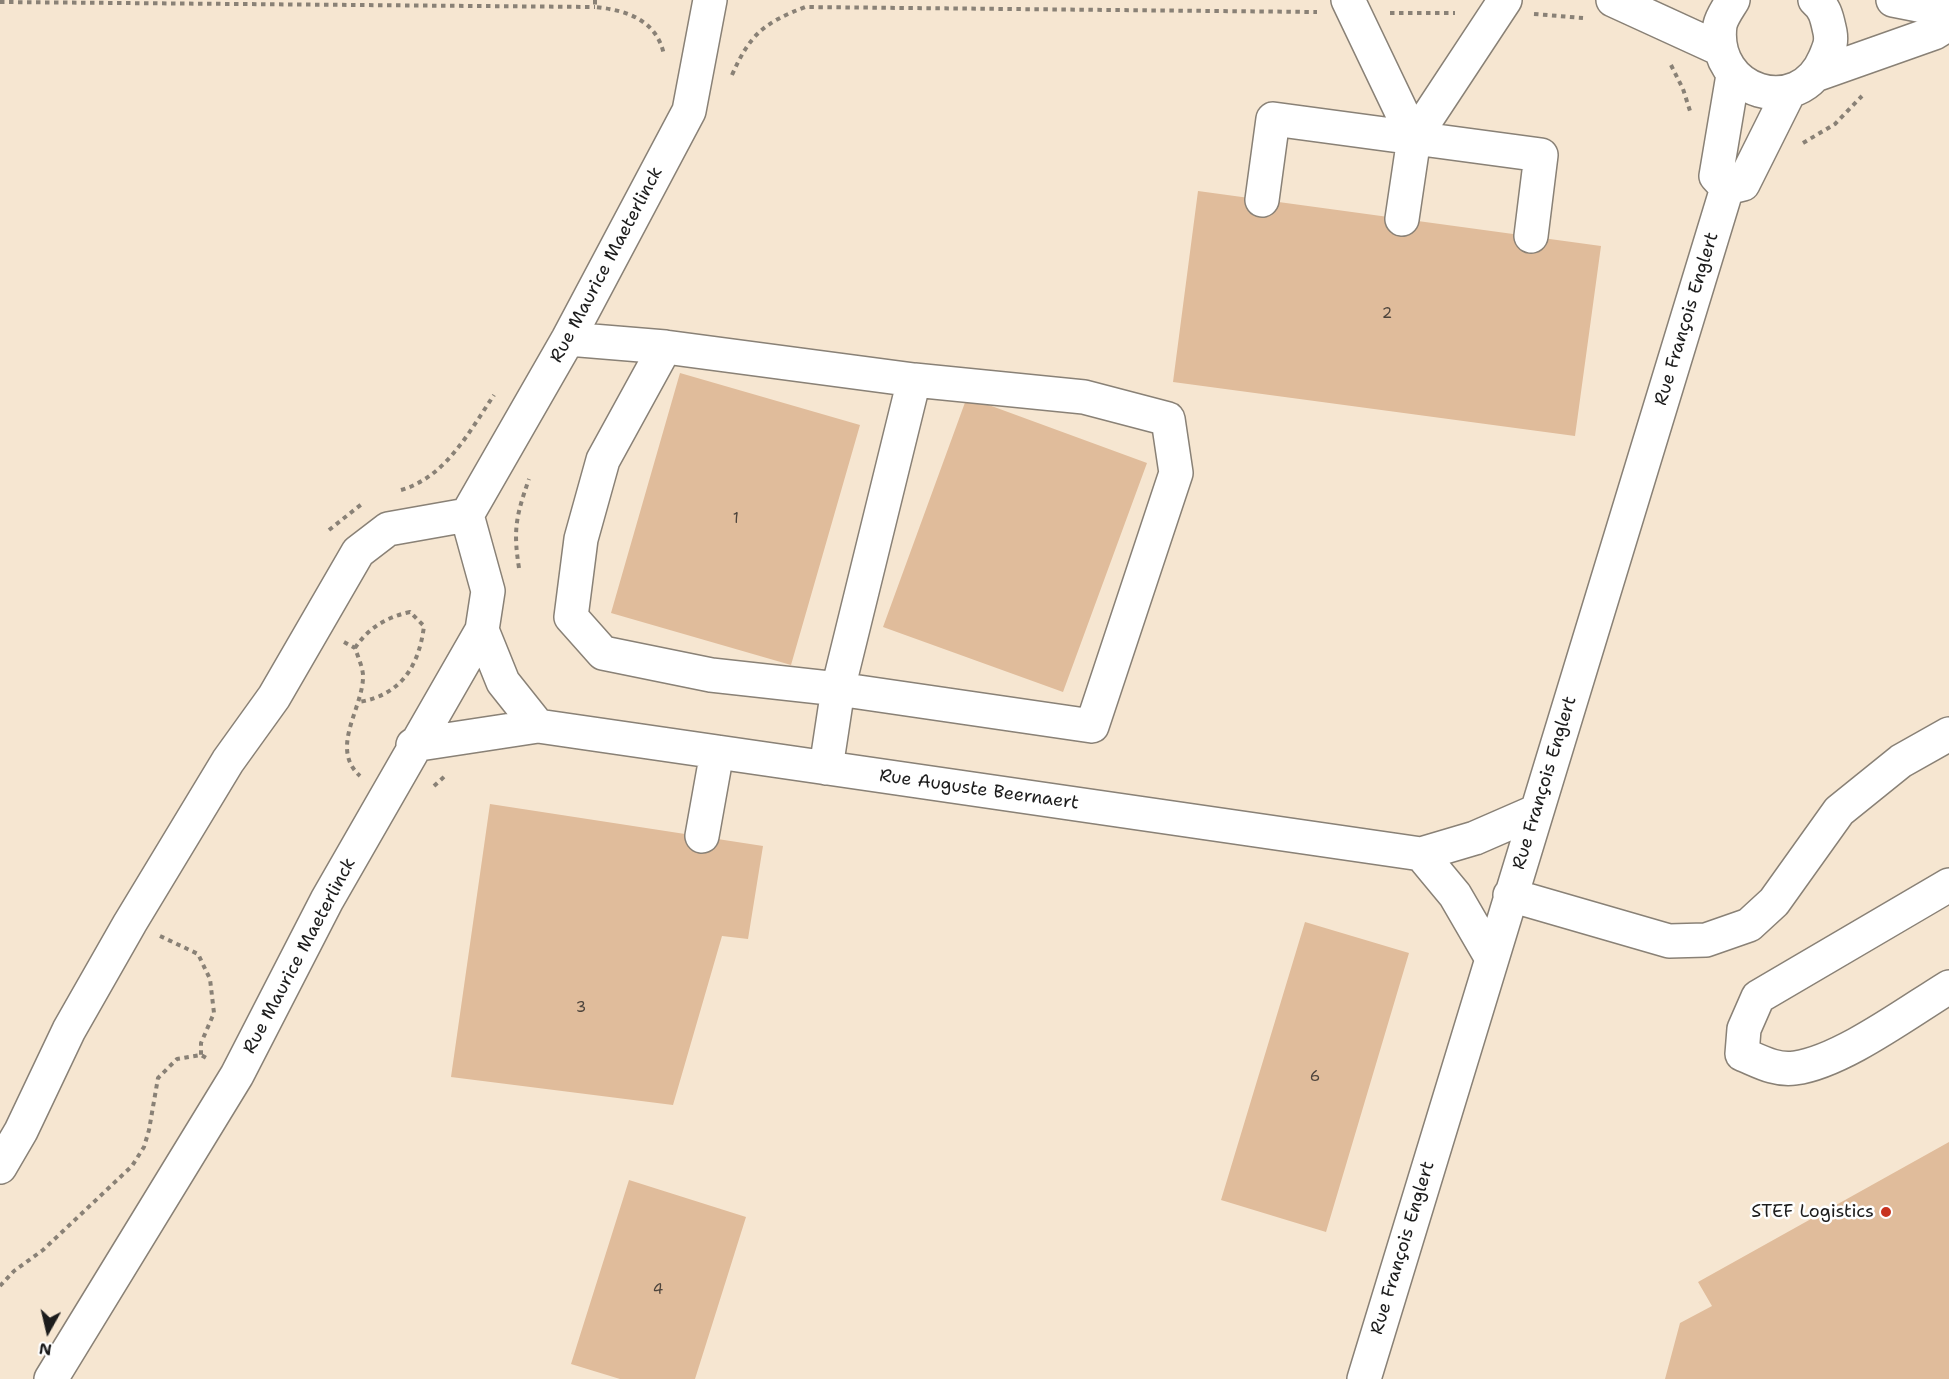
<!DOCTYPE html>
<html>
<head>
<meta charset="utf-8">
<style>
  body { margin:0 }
  #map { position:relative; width:1949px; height:1379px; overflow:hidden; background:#f6e6d1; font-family:"Shantell Sans",sans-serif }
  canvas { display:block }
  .north { position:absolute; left:18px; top:1301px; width:60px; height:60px; -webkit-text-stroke:4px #fff; paint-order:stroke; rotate:188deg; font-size:16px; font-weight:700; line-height:24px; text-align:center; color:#1c1c1c }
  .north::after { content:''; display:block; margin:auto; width:21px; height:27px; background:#1c1c1c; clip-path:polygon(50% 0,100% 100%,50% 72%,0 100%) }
</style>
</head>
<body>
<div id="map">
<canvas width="1949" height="1379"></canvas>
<div class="north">N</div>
</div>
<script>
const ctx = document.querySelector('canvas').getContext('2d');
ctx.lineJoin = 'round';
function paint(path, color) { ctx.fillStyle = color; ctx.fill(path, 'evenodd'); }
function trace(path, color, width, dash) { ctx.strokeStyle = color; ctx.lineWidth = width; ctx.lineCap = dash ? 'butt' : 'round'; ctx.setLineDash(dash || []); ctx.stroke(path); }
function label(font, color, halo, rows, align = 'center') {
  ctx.font = font + ' "Shantell Sans",sans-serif'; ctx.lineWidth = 5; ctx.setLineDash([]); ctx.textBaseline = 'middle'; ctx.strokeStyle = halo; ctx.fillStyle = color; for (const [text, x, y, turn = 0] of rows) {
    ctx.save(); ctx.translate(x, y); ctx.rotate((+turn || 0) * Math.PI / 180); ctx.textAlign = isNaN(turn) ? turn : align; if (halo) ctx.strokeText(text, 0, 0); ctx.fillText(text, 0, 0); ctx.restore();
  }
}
paint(new Path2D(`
  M1198 191 1601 246 1575 436 1173 382Z
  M680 373 860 425 791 665 611 613Z
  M967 397 1147 463 1063 692 883 627Z
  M490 804 763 846 748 939 722 936 673 1105 451 1077Z
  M1305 922 1409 953 1326 1232 1221 1200Z
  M1949 1142V1379H1665L1680 1323 1712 1306 1698 1282Z
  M629 1180 746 1217 695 1379H620L571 1364Z`), '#e0bc9b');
const minor = new Path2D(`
  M1348 0 1414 138 1505 0
  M1613 0 1720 49
  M1733 0C1729 7 1722 16 1720 25 1711 93 1799 120 1825 58 1829 48 1832 43 1830 32 1827 19 1826 9 1815 0
  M1893 0 1949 11
  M1818 74 1934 33 1949 24
  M1733 75 1716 176 1727 188 1743 184 1789 92
  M1262 200 1273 119 1541 155 1531 236
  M1402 219 1414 138
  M568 339 665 347 914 380 1084 397 1168 419 1176 473 1092 726 838 689 711 675 603 653 571 617 581 539 603 460 665 347
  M467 515 568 339 689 111 710 0
  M538 726 1421 854
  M413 745 538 726 503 682 482 630
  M826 768 838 689 914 380
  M702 836 717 752
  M1949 885 1758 997 1744 1029 1742 1054C1759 1061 1776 1071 1795 1068 1841 1062 1908 1012 1949 987
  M1510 895 1669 941 1706 940 1749 925 1774 902 1839 811 1901 761 1949 734
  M1491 957 1455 895 1421 854 1475 838 1537 811
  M0 1167 21 1131 69 1030 130 923 228 761 274 697 358 552 388 529 467 515 488 591 482 630 327 900 237 1075 51 1379
  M1364 1379 1727 188`);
trace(minor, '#898176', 36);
trace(new Path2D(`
  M595 0V7C626 10 657 20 664 55
  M0 2 595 7
  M1390 13H1455
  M1534 14 1583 18
  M1671 65 1683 89 1691 114
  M732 75C750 34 764 23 805 7L1317 12
  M1803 143 1835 124 1862 96
  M401 490C446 477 469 432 494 395
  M329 530 363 503
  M519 568C513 530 516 516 529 479
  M344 642 355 648C358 657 364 670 363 679 361 711 330 749 360 776
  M355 648C368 628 387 617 410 612L424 626C419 666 401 695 359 702
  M434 786 446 775
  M160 936 198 954 210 979 214 1013 201 1043V1055
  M0 1286 14 1271 43 1250 132 1166 144 1147 149 1130 158 1078 177 1059 201 1055 208 1059`), '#898176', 4, [4.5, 4.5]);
trace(minor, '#fff', 33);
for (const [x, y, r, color] of [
  [1886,1212,6,"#c8321e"]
]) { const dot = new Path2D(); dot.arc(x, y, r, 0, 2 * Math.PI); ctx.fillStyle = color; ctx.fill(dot); trace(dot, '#fff', 2); }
label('15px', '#4d443c', null, [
  ["2",1387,314],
  ["1",736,519],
  ["3",581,1008],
  ["6",1315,1077],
  ["4",658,1290]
]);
label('18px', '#1c1c1c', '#fff', [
  ["Rue Maurice Maeterlinck",607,265,-62],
  ["Rue François Englert",1687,319,-73],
  ["Rue François Englert",1545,783,-73],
  ["Rue Auguste Beernaert",979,790,8],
  ["Rue Maurice Maeterlinck",300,956,-62],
  ["Rue François Englert",1403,1248,-73]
]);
label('18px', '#1c1c1c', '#fff', [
  ["STEF Logistics",1874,1212]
], 'right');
</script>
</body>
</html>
